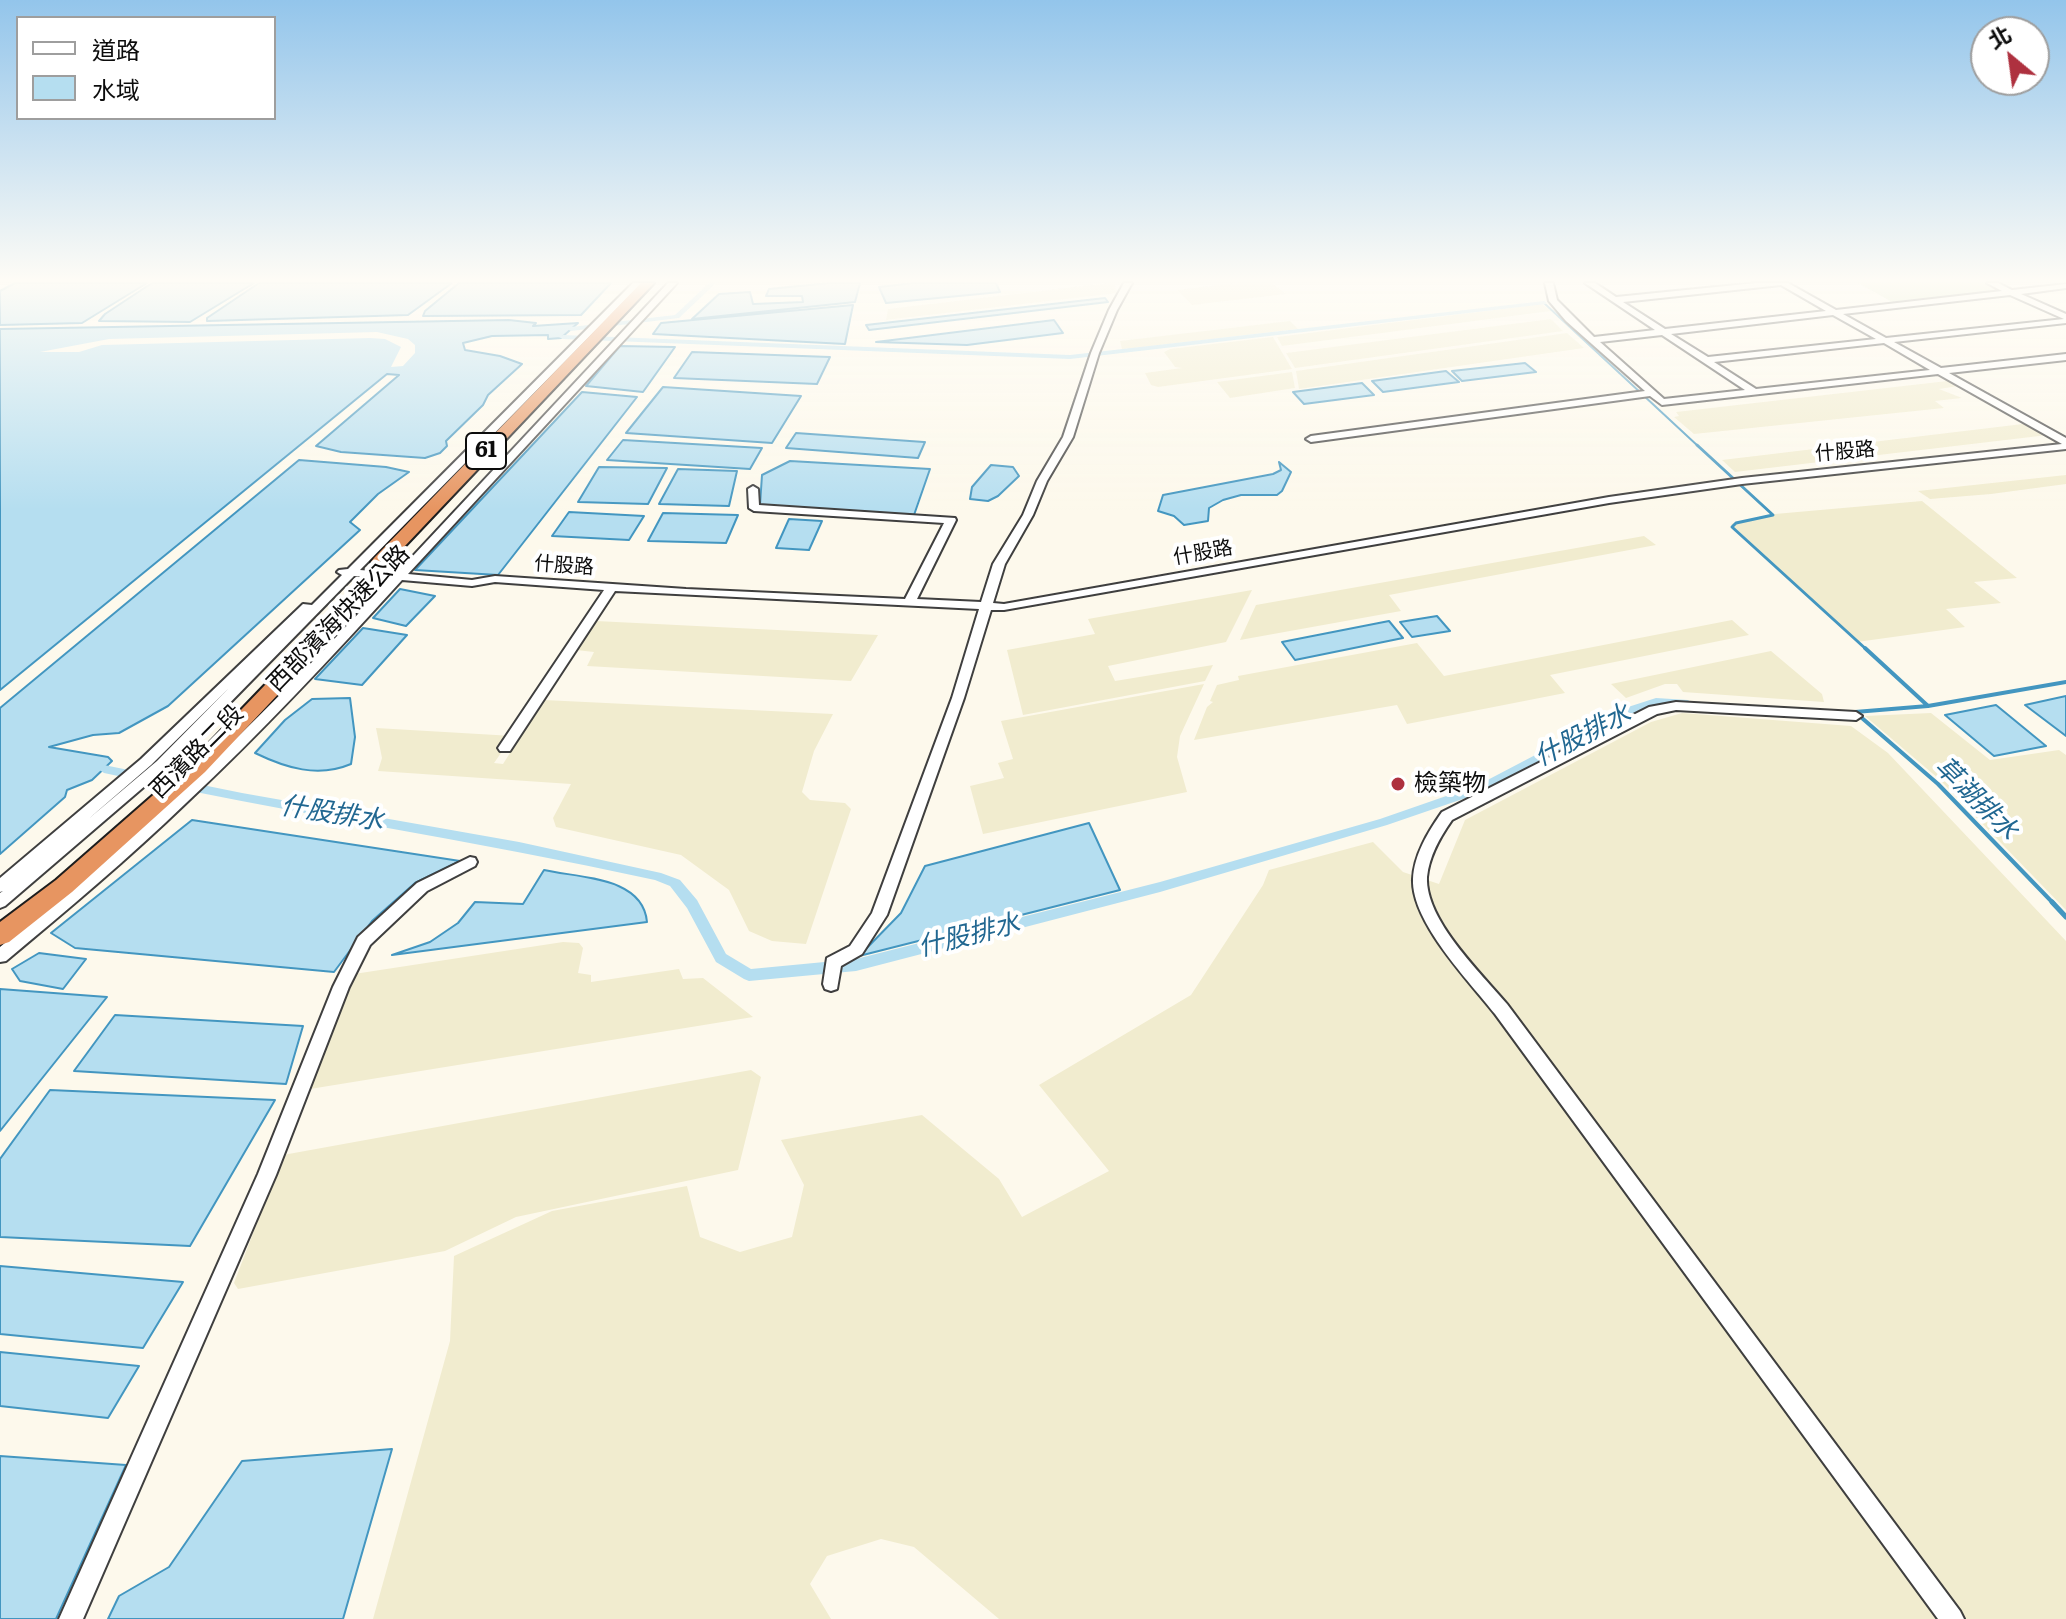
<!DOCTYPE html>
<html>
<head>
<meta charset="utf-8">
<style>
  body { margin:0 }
  #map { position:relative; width:2066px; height:1619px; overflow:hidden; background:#fdf9ec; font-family:Literata,"Noto Sans TC",serif }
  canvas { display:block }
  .legend { position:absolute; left:16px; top:16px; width:260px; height:104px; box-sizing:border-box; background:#fff; border:2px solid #9e9e9e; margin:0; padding:10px 14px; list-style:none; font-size:24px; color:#0c0c0c }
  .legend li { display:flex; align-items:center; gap:16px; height:40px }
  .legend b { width:40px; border:2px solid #9e9e9e }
  .north { position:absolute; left:1970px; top:16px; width:80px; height:80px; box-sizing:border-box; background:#fff; border:2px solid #9e9e9e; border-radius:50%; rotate:331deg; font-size:22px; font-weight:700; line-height:32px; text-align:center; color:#0c0c0c }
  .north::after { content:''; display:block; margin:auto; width:28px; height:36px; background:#ae313f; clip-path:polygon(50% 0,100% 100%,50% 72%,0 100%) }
</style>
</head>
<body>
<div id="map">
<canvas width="2066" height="1619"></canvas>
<ul class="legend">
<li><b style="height:10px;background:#fff"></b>道路</li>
<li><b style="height:22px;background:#b5def0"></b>水域</li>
</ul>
<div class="north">北</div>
</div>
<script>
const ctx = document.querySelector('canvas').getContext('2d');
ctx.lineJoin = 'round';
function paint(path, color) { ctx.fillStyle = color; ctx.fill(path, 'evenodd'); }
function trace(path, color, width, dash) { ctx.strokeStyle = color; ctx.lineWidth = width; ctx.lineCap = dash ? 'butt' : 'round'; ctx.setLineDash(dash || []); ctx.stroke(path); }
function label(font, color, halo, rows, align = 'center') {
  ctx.font = font + ' Literata,"Noto Sans TC",serif'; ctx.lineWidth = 8; ctx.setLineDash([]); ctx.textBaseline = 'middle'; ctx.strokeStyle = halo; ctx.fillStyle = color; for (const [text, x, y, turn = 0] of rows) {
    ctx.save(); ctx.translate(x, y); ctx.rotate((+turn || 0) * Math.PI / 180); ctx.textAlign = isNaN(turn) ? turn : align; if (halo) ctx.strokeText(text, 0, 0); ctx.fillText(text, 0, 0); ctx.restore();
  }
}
paint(new Path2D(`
  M1109 283H1114L1117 293 886 320 888 309Z
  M1238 283H1272L1286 294 1192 305 1177 290Z
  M1542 304 1551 311 1282 346 1277 337Z
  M1551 319 1563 331 1295 368 1286 353Z
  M1290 321 1298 329 1135 348 1122 349 1120 341Z
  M1567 333 1584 348 1299 389 1296 371Z
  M1273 337 1292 369 1158 387 1151 385 1145 373 1182 368 1175 367 1164 352 1170 349Z
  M1292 372 1295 388 1230 398 1217 382Z
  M1956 380 1965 385 1939 389 1962 398 1935 401 1944 408 1694 434 1674 417 1679 416 1676 412Z
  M2031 423 2048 435 1735 472 1722 460Z
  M2066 475V484L1991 494 1930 499 1918 491Z
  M1922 501 2017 578 1974 582 2001 603 1946 609 1965 627 1857 642 1731 524 1775 514Z
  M1644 536 1656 545 1389 595 1401 611 1240 640 1256 605Z
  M1252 590 1226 642 1108 666 1115 681 1213 665 1205 681 1023 715 1007 650 1095 634 1088 619Z
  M1732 620 1749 635 1550 675 1565 693 1407 724 1397 705 1194 740 1207 707 1213 702 1210 701 1217 685 1239 680 1238 676 1417 643 1444 676Z
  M596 621 878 635 851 681 587 666 594 652 576 650Z
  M1771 651 1822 694 1824 702 1683 692 1677 684H1665L1626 698 1611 684Z
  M1204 684 1180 736 1177 757 1187 792 983 834 970 786 1004 778 998 763 1013 759 1001 721Z
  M544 700 833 714 814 751 802 792 810 800 845 803 851 809 806 944 772 941 749 931 729 890 681 855 556 827 553 818 571 784 378 771 382 758 376 728 513 736 494 763 503 764Z
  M1682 713 1851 726 1888 753 2066 941V1619H999L914 1547 881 1539 827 1556 810 1584 831 1619H373L450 1341 454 1256 552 1211 687 1186 700 1237 740 1252 792 1237 804 1185 781 1140 922 1115 999 1179 1022 1217 1109 1171 1039 1085 1191 995 1263 885 1269 870 1373 842 1403 872 1439 884 1465 820 1651 722Z
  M1931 713 1990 760 2059 750 2066 755V910L1939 779 1865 716Z
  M563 942 579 943 583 948 578 973 591 975V982L679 969 683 979 703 978 753 1017 310 1089 354 974Z
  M751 1070 761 1077 738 1170 516 1217 445 1251 238 1289 234 1283 283 1155Z`), '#f1eccf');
paint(new Path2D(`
  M1858 283H1984L1998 291 1892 302Z`), '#d2e4b9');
const water = new Path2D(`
  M15 283H147L82 323 0 325V291Z
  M152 283H254L190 322 99 321 105 314Z
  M259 283H452L408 315 207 321V318Z
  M459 283H611L581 315 423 316 425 311Z
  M829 283H860L855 302 692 319 719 294 750 292 753 304 803 302 802 296H766L769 289Z
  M913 283H996L1000 292 886 303 879 287Z
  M1105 298 1108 302 869 330 866 325Z
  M853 305 845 344 653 334 661 323Z
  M509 320 536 323 533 326 578 323 561 338 548 339V335L492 336 463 343 465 350 500 356 522 364 488 395 483 405 446 441 447 446 440 453 425 458 341 452 316 446 399 375 387 374 0 690V329Z
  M1054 320 1063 333 967 345 876 342Z
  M620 346 675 347 643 392 586 386Z
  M692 352 830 357 817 384 674 378Z
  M1525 363 1536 372 1462 381 1452 371Z
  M1446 371 1459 382 1383 392 1372 381Z
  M1362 383 1374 395 1304 404 1293 392Z
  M663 387 801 396 772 443 626 433Z
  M582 392 637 397 498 575 415 570Z
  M796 433 924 442H925L918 458 786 448Z
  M623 440 762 448 750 469 607 460Z
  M299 460 386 467 409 472 378 494 350 522 360 530 168 706 119 733 93 735 49 747 108 757 112 761 92 780 67 790 65 797 0 854V708Z
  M790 461 930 469 914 515 760 505 762 475Z
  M1279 462 1291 472 1282 491 1277 495H1241L1223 500 1209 508 1208 521 1184 525 1174 516 1158 511 1163 495 1273 474 1281 470Z
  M991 465 1013 467 1019 476 998 496 988 501 970 499 972 487Z
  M599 467 667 468 648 504 578 502Z
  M678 469 737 471 729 506 659 504Z
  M569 512 644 516 629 540 552 536Z
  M663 513 738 515 726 543 648 541Z
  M789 519 822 521 809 550 776 548Z
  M400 589 435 596 406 626 373 618Z
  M1437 616 1450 631 1412 637 1400 622Z
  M1389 621 1403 638 1295 660 1282 642Z
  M363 628 407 635 362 685 315 679Z
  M2066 696V736L2025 705Z
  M350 698 355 737 351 764C318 778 286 768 255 753L285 720 312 699Z
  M1996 705 2046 746 1994 756 1945 715Z
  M192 820 460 861 415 883 372 921 334 972 75 948 51 933Z
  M1089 823 1120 890 859 956 901 913 925 866Z
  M544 870C578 878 643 876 647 922L392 955 430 942 458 923 475 902 523 904Z
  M39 953 86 959 63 989 20 981 12 969Z
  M0 989 107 997 0 1131Z
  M115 1015 303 1026 286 1084 74 1071Z
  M50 1090 275 1100 190 1246 0 1237V1159Z
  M0 1266 183 1282 143 1348 0 1334Z
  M0 1352 139 1366 108 1418 0 1406Z
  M392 1449 343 1619H108L119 1596 169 1567 242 1461Z
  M0 1456 126 1465 56 1619H0Z`);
paint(water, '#b5def0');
trace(water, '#4396c0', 2);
paint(new Path2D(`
  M377 332 408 339 415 345V353L403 366 391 367 401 347 385 339 370 338 102 345 79 352H40L109 339Z`), '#fdf9ec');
trace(new Path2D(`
  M1544 303 1699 447`), '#4396c0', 2);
trace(new Path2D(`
  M1697 445 1773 515 1736 523 1732 527 1867 650`), '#4396c0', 3);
trace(new Path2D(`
  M1865 648 1928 706
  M1855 712 1938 784 2054 904
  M1855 712 1928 706 2066 682`), '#4396c0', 4);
trace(new Path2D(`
  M2052 902 2066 917`), '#4396c0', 5);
paint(new Path2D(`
  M709 283H716L679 318 571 331 567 329 571 327 675 315Z
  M1544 301 1546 302V304L1070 359 563 339 559 337 563 335 1070 355Z
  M1656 698 1688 700 1693 704 1688 708 1657 706 1633 714 1486 791 1387 825 1160 892 856 971 749 981 744 979 716 962 687 908 670 886 655 880C472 840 287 813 104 773L98 769 104 765 242 793 519 842 661 873 680 880 697 900 726 954 751 969 856 959 1160 882 1380 819 1478 785 1625 708Z`), '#b5def0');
const minor = new Path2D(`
  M633 283H642L360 570 397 573 668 283H677L408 574 472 580 495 576 686 589 905 599 944 523 754 511 749 508 748 489 753 486 758 489 759 505 955 518 956 520 917 599 981 602 993 564 1023 515 1037 481 1063 437 1091 353 1109 310 1124 283H1132L1117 310 1099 353 1073 437 1047 481 1033 515 1005 564 993 603 1004 604 1609 497 1742 478 2062 444 1938 374 1662 405 1650 396 1311 442 1306 439 1311 436 1645 391 1566 321 1549 301 1545 283H1553L1557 300 1594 337 1655 330 1585 283H1595L1616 297 1756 283H1788L1836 310 2002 291 1987 283H1998L2012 290 2066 284V288L2021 294 2066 314V323L1894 342 1941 368 2066 354V360L1949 373 2066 438V449L1742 484 1609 503 1004 610H991L964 698 887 915 862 954 841 966 837 989 831 991 825 989 823 984 827 958 850 946 872 913 952 698 979 609 615 591 510 751H500L498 748 500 745 604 590 495 582 472 586 402 580C332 657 261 733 185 804 128 859 67 910 6 961L0 962V947C60 898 120 849 176 796 250 727 321 654 391 579L354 576 167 767 5 906 0 908V893L3 891 0 892V878L141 759 303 604 312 605 342 575 337 572 339 570 348 569ZM1781 285 1826 311 1665 329 1623 302ZM2010 295 2064 319 1886 338 1843 314ZM1833 315 1876 339 1708 357 1671 334ZM1662 335 1745 390 1664 399 1600 342ZM1884 343 1930 370 1756 389 1714 362ZM229 688 157 761 86 821 151 765Z
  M1676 702 1856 712 1862 716 1856 720 1676 710 1657 714 1452 820C1440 837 1429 856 1427 877 1425 920 1481 973 1507 1004L1960 1611 1964 1619H1938L1495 1014C1470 982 1411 922 1413 879 1414 855 1428 832 1442 812L1649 707Z
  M470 857 475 858 477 862 475 866 427 891 370 945 349 987 276 1175 83 1619H59L258 1174 333 987 358 937 417 883Z`);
const highway = new Path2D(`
  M641 283H654L386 566H374L371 562 374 558Z
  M371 580 380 585 377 589 205 772 72 892 9 942 0 945V922L56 880 191 762 365 581Z`);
trace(minor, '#3f3f3f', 4);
trace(highway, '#1d1d1d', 4);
paint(minor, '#fff');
paint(highway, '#e79561');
const highwayBridge = new Path2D(`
  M371 585 393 562`);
trace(highwayBridge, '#1d1d1d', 20, []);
trace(highwayBridge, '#e79561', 17);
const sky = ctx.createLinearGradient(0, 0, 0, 510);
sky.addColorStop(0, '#93c5eb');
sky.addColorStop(0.55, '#fefcf6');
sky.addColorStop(1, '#fefcf600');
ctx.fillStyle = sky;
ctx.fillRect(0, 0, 2066, 510);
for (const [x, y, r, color] of [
  [1398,784,8,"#ae313f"]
]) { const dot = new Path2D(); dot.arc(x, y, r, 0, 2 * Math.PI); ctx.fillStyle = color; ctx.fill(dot); trace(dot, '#fff', 3); }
label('20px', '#0c0c0c', '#fff', [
  ["什股路",1845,452,-5],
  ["什股路",1203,553,-10],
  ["什股路",564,566,4]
]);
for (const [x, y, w] of [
  [486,451,40]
]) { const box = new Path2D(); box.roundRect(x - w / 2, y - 18, w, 36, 6); ctx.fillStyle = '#fff'; ctx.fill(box); trace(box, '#0c0c0c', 2); }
label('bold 22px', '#0c0c0c', null, [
  ["61",486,451]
]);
label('24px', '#0c0c0c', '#fff', [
  ["西部濱海快速公路",339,619,-46],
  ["西濱路二段",197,752,-45]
]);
label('24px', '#0c0c0c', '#fff', [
  ["檢築物",1414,784]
], 'left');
label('italic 26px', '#216791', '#fff', [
  ["什股排水",1583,736,-27],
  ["草湖排水",1976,799,45],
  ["什股排水",332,814,9],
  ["什股排水",969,936,-14]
]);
</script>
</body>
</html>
